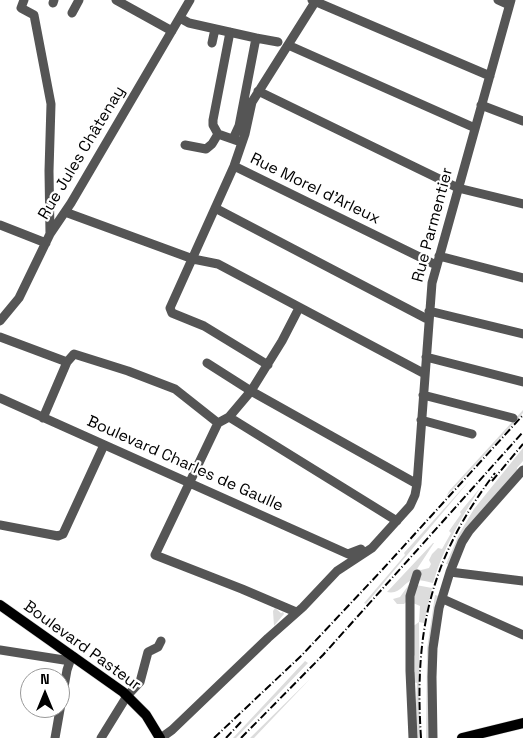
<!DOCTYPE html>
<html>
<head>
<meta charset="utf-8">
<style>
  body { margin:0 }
  #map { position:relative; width:523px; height:738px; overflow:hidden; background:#fff; font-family:"Space Grotesk",sans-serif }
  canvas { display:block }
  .north { position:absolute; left:20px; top:668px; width:50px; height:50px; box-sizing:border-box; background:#fff; border:1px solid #999; border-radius:50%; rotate:0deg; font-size:14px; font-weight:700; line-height:20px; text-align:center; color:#000 }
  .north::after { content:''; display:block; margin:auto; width:18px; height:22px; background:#000; clip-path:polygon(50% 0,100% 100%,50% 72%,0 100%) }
</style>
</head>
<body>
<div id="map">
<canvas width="523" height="738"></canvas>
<div class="north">N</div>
</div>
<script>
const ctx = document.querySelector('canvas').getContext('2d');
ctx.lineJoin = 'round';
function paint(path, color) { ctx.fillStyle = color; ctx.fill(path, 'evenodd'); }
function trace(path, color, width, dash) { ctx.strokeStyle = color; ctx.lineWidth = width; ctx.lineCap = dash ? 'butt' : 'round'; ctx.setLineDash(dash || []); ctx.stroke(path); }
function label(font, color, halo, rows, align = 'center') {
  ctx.font = font + ' "Space Grotesk",sans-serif'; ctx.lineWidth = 4.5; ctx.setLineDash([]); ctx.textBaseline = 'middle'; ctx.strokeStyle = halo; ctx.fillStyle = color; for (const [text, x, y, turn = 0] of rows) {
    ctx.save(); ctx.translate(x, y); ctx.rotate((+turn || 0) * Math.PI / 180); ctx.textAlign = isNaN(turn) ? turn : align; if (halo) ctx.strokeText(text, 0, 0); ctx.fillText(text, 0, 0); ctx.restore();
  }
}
paint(new Path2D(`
  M523 410V413L446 497 449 491Z
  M523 448V461L517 468 518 472 450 565 446 564 459 534 474 509Z
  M470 480 366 604 364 603 405 555 404 553Z
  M480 488C461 519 443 548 433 583 427 582 419 579 413 580 403 582 401 595 387 592L433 543H434L417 569 421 570 429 568 431 564 429 560 432 554 438 548 442 549 451 533 449 531 461 514 460 512Z
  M410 583 408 600 404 604H397L393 599 400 597Z
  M416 585 432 588 424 623 419 622 420 738H413L412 706 416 704 417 683 412 682 413 673 415 672V656L412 653V627L419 622 420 606 413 603Z
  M435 595 439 596 429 738H426L427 649Z
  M275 608 281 613 283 612 284 614 274 626 273 611Z
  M305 661 308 663 236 738H233Z
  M310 679 254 738H250Z`), '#dcdcdc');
const major = new Path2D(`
  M0 605 123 692 146 715 160 738
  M462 738 523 723`);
trace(major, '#dbdbdb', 11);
trace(new Path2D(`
  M24 0 21 8 34 15 51 104 49 171 50 234
  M116 0 172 31
  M312 0 490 76
  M498 0 509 5
  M53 3 54 0
  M72 13 79 0
  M180 18 189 23 256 38 239 126 233 139
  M256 38 278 42
  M212 43 215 29
  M288 45 475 128
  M258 91 458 188 523 204
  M481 105 523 121
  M218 134 213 125V120L230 32
  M185 145 206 149 212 144 218 134 238 141
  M234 166 436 265
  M215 208 429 320
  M65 212 193 259 218 264 425 374
  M0 225 46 243
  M439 256 523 278
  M429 311 523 334
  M0 321 19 298 50 234 71 203 190 0
  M0 337 67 362
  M426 357 523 382
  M207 363 251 391 417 484
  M268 365 204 326 172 313 170 308 234 166 245 134 252 102 315 2
  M423 395 513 418
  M0 398 348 554 361 549
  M229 417 397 521
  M43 418 67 362 74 354 128 371 175 389 218 423
  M421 420 472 434
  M0 525 58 536 63 534 104 445
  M450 572 523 581
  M443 599 523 635
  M296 612 242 589 155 555 218 423 229 417 251 391 282 341 299 308
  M0 650 64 660 74 657
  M55 738 67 670 70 661 74 657
  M101 738 127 696 140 682 148 652 158 647 161 641
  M161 738 172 730 268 638 303 607 337 571 372 548 410 506 415 495 417 484 432 283 511 0
  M413 738 410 671V596L417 574
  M433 738 432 677 433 648 439 608 450 572 462 542 469 531 523 470`), '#555', 9);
trace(major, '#000', 10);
trace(new Path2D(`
  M492 481 523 444
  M214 738 302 655 382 570 523 415
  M226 738 241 722
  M241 738 323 655 523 432
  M421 738C414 631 430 559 495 473`), '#000', 2, [8, 2.5, 1, 2.5]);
label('16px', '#000', '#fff', [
  ["Rue Jules Châtenay",82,153,-59],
  ["Rue Morel d'Arleux",315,189,26],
  ["Rue Parmentier",433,225,-75],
  ["Boulevard Charles de Gaulle",185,464,24],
  ["Boulevard Pasteur",82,646,36]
]);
</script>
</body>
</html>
